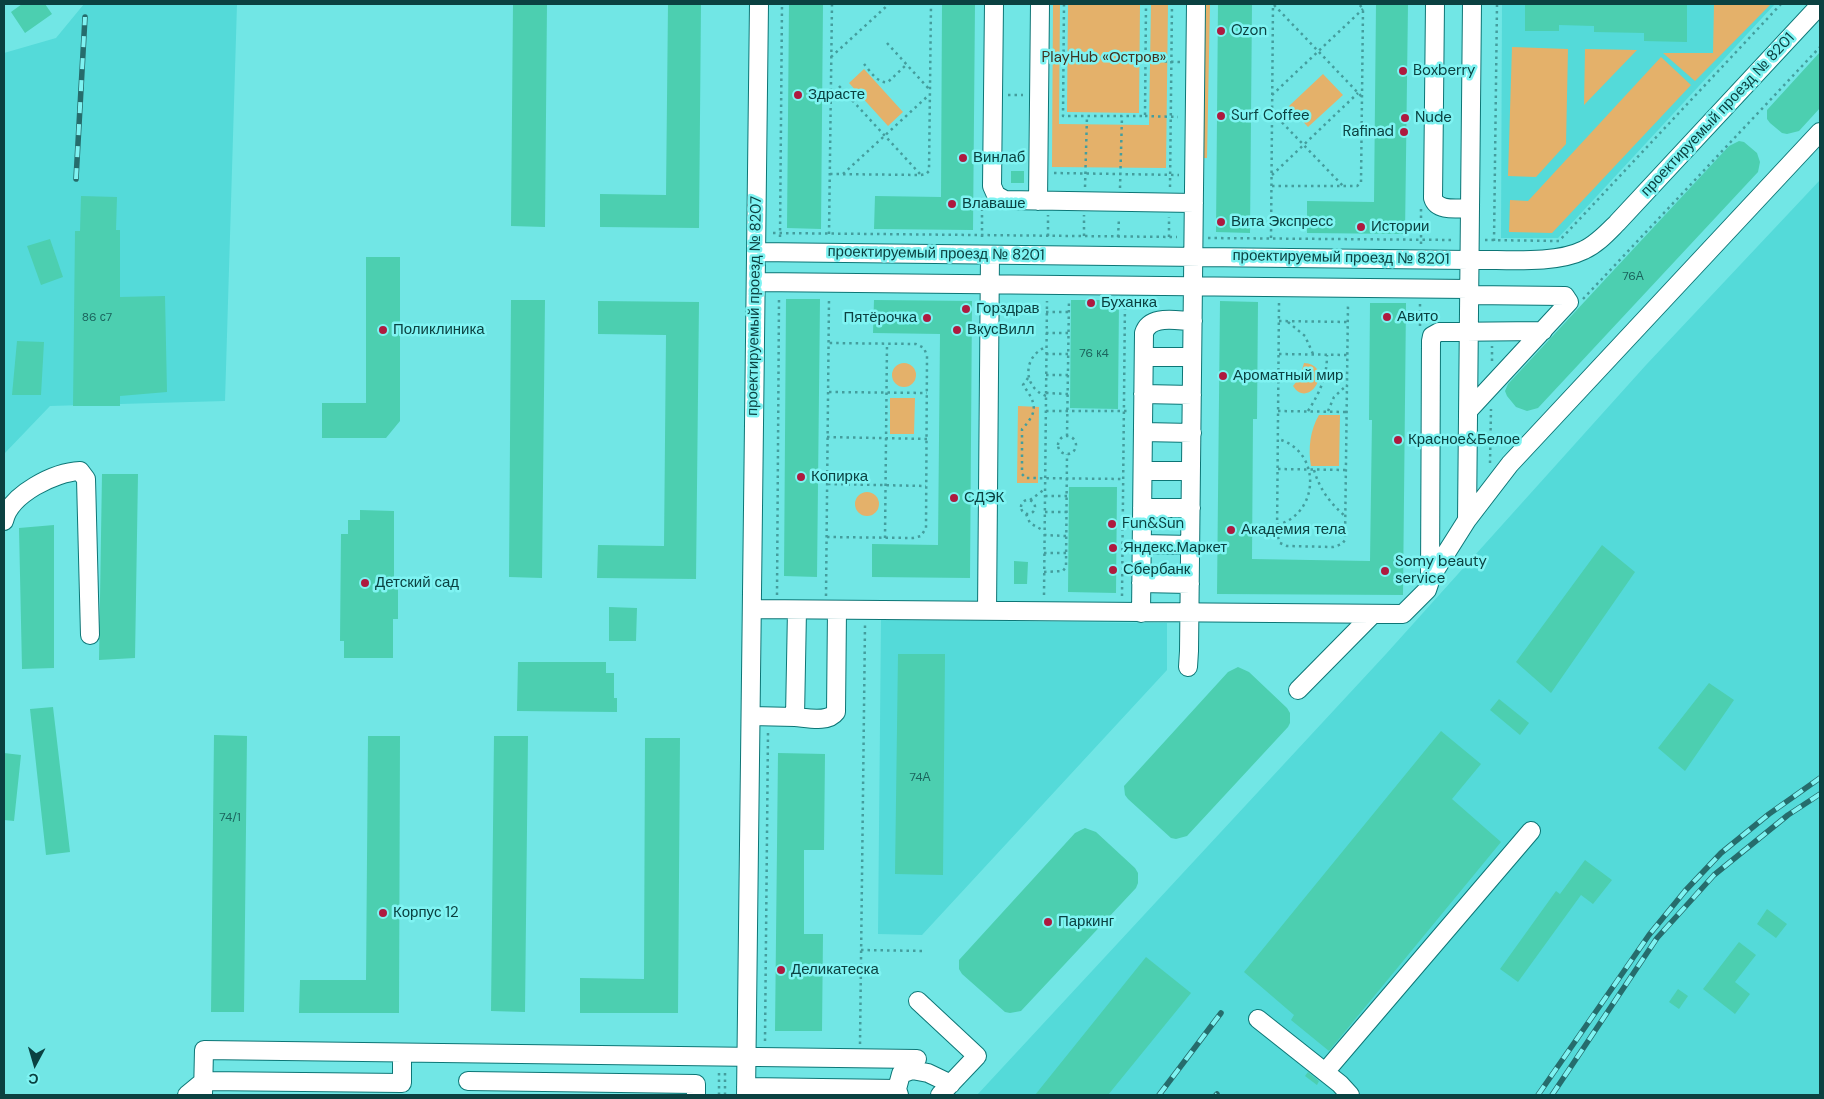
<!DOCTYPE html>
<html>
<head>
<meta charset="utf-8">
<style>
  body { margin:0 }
  #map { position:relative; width:1824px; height:1099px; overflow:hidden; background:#71e6e5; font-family:"DM Sans",sans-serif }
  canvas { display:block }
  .frame { position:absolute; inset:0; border:5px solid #0b4141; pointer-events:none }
  .north { position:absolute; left:10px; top:1039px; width:50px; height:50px; -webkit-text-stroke:4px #7ff3f2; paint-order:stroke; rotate:186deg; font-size:14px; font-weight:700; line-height:20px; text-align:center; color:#0b4141 }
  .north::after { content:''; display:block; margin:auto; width:18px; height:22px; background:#0b4141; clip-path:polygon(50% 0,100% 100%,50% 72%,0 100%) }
</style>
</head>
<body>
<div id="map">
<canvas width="1824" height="1099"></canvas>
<div class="frame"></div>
<div class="north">С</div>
</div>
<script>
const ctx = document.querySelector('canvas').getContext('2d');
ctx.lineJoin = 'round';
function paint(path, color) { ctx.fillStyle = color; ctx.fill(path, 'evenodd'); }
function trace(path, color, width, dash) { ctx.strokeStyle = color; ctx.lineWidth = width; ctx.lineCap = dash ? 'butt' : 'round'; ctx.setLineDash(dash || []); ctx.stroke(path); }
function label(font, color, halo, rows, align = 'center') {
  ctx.font = font + ' "DM Sans",sans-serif'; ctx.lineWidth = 5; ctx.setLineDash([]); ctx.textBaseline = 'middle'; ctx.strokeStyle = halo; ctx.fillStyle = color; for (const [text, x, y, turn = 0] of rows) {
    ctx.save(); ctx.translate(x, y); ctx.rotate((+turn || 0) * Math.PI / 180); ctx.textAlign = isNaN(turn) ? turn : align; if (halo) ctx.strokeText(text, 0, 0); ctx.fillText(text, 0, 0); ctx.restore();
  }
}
paint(new Path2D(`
  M84 4H237L225 401 50 406 4 454V53L56 38Z
  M1502 4H1775L1558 238H1501Z
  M1820 180V1095H977L1386 654 1646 365Z
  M881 620 1167 623V670L922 935 878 934Z`), '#54dad9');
paint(new Path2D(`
  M1053 4H1060L1059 124 1149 125 1151 4H1168L1166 168 1052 167Z
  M1068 4H1140L1139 113 1067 112Z
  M1205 4H1210L1207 158H1203Z
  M1714 4H1771L1695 81 1663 53H1713Z
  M1512 47 1568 49 1566 144 1536 177 1508 176Z
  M1585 49 1637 50 1584 105Z
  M1661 57 1691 85 1552 233 1509 232 1510 200 1528 201Z
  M864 69 903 112 888 126 849 83Z
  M1323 74 1343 95 1308 127 1289 106Z
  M892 375a12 12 0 1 1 24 0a12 12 0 1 1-24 0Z
  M1304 363C1336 365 1309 411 1293 386L1300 377Z
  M890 398H915L914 434H890Z
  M1018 406 1039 407 1038 483H1017Z
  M1319 415H1340L1339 466H1311C1308 449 1310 430 1319 415Z
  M855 504a12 12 0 1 1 24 0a12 12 0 1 1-24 0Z`), '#e4b16a');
paint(new Path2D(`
  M22 4H45L52 14 25 33 11 12Z
  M513 4H547L545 227 511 226Z
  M668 4H701L699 228 600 227V194L666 195Z
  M789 4H823L821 229 787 228Z
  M942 4H975L973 230 874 229 875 196 941 197Z
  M1218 4H1252L1250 233 1216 232Z
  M1376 4H1408L1405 234 1307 233V201L1374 202Z
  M1525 4H1687V42L1644 41V33L1594 32V26L1559 25V31H1525Z
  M1820 52V108L1799 131 1787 134 1782 133 1770 123 1767 119V110Z
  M1739 141 1744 142 1757 153 1760 162 1758 172 1538 408 1527 411 1516 407 1507 396 1505 391 1508 384 1729 146Z
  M1011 171H1024V183H1011Z
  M81 196 117 197 116 230H120V297L165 296 167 392 120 396V406H73L75 231H80Z
  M50 239 63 277 41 285 27 246Z
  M366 257H400V421L386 438H322V403H366Z
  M786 299H820L817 577 784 576Z
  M511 300H545L542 578 509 577Z
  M874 300 972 301 970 578 872 577V544L938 545 940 334 873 333Z
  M1071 300H1119L1118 409 1070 408Z
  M598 301 699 302 696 579 597 578 598 545 664 546 666 335 598 334Z
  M1220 301 1258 302 1257 419H1253L1252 559 1310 560 1370 561 1372 420H1369L1370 303H1406L1403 595 1217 594Z
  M17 341 44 342 41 395H12Z
  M102 474H138L135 658 99 660Z
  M1069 487H1117L1116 593 1068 592Z
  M360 510 394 511V587H398V619H393V658H344V641H340L341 534H348V520H360Z
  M54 525V668L22 669 19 528Z
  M1602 545 1635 572 1551 693 1516 662Z
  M1014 561 1028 562 1027 584H1014Z
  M609 607 637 608 636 641H609Z
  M898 654H945L943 875 895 874Z
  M518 662H606V673H614V698H617V712L517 711Z
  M1238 667 1249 672 1287 708 1290 713V723L1288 727 1187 836 1176 839 1171 838 1128 799 1125 795 1124 786 1228 672Z
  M1709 683 1734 700 1685 771 1658 748Z
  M1499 699 1529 723 1520 735 1490 710Z
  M53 707 70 852 46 855 30 709Z
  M1441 731 1481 764 1452 799 1501 842 1329 1051 1291 1020 1294 1015 1244 972Z
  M214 735 247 736 244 1012H211Z
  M368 736H400L399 1013H299L300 980H366Z
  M494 736H528L525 1012 491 1011Z
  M645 738H680L678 1013H580V978L644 979Z
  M4 753 21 755 14 821 4 820Z
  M778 753 825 754 824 850H804V934H823L822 1031H775Z
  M1085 828 1096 832 1135 868 1138 873V883L1136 888 1021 1011 1010 1013 1005 1012 962 974 959 969V960L1075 833Z
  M1585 860 1612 880 1593 904 1581 895 1518 982 1500 969 1556 891 1560 894Z
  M1767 909 1787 924 1776 938 1757 924Z
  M1739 942 1756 955 1735 982 1750 994 1735 1014 1703 989Z
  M1146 957 1191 993 1108 1095H1035Z
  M1678 989 1688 996 1679 1009 1669 1002Z
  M1308 1072 1319 1081 1317 1085 1305 1076Z`), '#4ccfb0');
const minor = new Path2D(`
  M994 4 992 186 996 195 1005 200 1194 203
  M1435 4 1433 198C1437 212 1458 208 1470 208L1472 4
  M1038 201 1040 4
  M756 252 1469 260C1503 259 1554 265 1584 250 1597 244 1607 233 1617 223L1820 5
  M756 282 1469 289
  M1144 357H1192
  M1143 394 1192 395
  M1468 411 1569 302 1565 296 1469 295
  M1143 432 1192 433
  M1143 471H1191
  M1142 508H1191
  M1467 520 1470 208
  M4 521C10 494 55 472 80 471L86 479 90 635
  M1142 544 1191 545
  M1431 577 1467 520 1510 464 1820 132
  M1141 583 1190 584
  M752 609 1403 614 1427 590 1430 581 1431 341 1432 336 1439 332 1543 331
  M797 610 795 717C808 718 828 723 836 712L837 610
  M987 611 990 255
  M1141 613 1144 333C1150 314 1177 321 1193 321
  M1188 667 1189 651 1196 4
  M1298 690 1372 615
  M751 716 795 717
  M918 1001 977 1056 940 1095
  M1258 1019 1340 1084 1350 1095
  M1325 1072 1531 831
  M468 1081 696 1084V1095
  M746 1087 897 1089
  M187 1095 204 1081 402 1083V1053
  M203 1095 204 1050 917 1059
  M746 1095 759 4
  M899 1095 897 1089 901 1074 912 1070 928 1073 951 1084`);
trace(minor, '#0d7676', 20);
trace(new Path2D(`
  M1064 4 1063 116H1145L1146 4
  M1274 5 1363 98
  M887 43 929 89
  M831 57 889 4
  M1145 61 1181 62
  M864 64C870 71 878 84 888 82L906 65
  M839 86 921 175
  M1008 95H1023
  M1272 95 1363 9
  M1273 113 1343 186
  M1145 116 1178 117
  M1054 173 1179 175
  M830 174 921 175 926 174 929 171 931 4
  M843 174 930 94
  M1272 175 1358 93
  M1272 186H1357L1361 183 1363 9 1359 4
  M1085 187 1087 116
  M1170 187 1172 4
  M1120 188 1122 116
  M773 233 1177 237
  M829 234 832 4
  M1048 236V215
  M1084 236V215
  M780 237 782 4
  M982 237V202
  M1118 237 1119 218
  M1169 237V217
  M1208 238 1455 240
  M1271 238 1273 4
  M1485 240 1559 241 1781 4
  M1494 241 1497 4
  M1421 244V209
  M1583 299 1820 47
  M1279 303 1277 534 1280 543 1287 546 1333 547 1342 544 1345 540 1348 304
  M1046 312H1068
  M1279 321 1348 322
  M1288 322 1305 336 1313 354
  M1420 326V304
  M1046 333H1068
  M1046 354H1068
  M1279 354 1347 355
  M1492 361V346
  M1046 375H1068
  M1028 378 1023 385C1036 403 1039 411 1022 429V474L1026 478 1124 479
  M829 392 927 393
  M1046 393 1068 394
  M1046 396C1022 387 1023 356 1046 347
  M1046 411H1129
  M1278 411 1347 412
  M1308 411C1320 392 1327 377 1327 355
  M1328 411 1334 397 1347 385
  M1067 436 1069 300
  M1058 445a9 9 0 1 1 18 0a9 9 0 1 1-18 0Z
  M827 437 927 439
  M1490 463 1491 409
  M1278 469 1346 470
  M1314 470C1320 490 1330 503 1346 517
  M828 484 926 486
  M1045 496H1067
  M1030 500 1045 489
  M1021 507a7 7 0 1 1 14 0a7 7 0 1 1-14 0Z
  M1045 512H1067
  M1026 514 1030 523 1044 531
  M1277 525C1320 514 1322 451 1278 439
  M1044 535 1066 536
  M827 537 913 538 921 536 926 528 927 356 924 348 916 344 828 343
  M885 538 887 344
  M1044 553H1066
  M1044 572 1063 571 1066 567 1067 454
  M777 595 779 298
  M1044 595 1047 301
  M826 596 829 299
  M1122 596 1125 301
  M861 950 926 951
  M765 1041 768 732
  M860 1044 865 625
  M719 1095V1072
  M725 1095V1071`), '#449d9d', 2.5, [2.5, 4]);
trace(minor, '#fff', 18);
const rail = new Path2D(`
  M76 179 85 17
  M1159 1095 1221 1013
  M1216 1095 1217 1094
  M1538 1095 1649 935 1685 891 1721 853 1769 814 1820 778
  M1552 1095 1657 938 1714 875 1788 815 1820 794`);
trace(rail, '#266c6c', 5.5);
trace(rail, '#7ff3f2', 4, [11]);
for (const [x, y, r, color] of [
  [1221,31,5,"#ae1a3f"],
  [1403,71,5,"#ae1a3f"],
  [798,95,5,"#ae1a3f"],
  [1221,116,5,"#ae1a3f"],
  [1405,118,5,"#ae1a3f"],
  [1404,132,5,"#ae1a3f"],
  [963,158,5,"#ae1a3f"],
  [952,204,5,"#ae1a3f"],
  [1221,222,5,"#ae1a3f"],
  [1361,227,5,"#ae1a3f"],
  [1091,303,5,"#ae1a3f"],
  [966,309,5,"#ae1a3f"],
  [1387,317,5,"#ae1a3f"],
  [927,318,5,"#ae1a3f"],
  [383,330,5,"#ae1a3f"],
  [957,330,5,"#ae1a3f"],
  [1223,376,5,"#ae1a3f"],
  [1398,440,5,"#ae1a3f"],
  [801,477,5,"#ae1a3f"],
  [954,498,5,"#ae1a3f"],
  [1112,524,5,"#ae1a3f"],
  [1231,530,5,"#ae1a3f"],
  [1113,548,5,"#ae1a3f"],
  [1113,570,5,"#ae1a3f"],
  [1385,571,5,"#ae1a3f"],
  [365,583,5,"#ae1a3f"],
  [383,913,5,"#ae1a3f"],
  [1048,922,5,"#ae1a3f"],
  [781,970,5,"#ae1a3f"]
]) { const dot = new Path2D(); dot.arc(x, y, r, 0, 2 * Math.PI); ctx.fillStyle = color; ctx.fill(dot); trace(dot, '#7ff3f2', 2); }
label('12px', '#1b645d', null, [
  ["76А",1633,277],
  ["86 с7",97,318],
  ["76 к4",1094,354],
  ["74А",920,778],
  ["74/1",230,818]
]);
label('15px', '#0b4141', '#7ff3f2', [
  ["Ozon",1231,31],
  ["Boxberry",1413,71],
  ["Здрасте",808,95],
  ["Surf Coffee",1231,116],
  ["Nude",1415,118],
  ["Rafinad",1394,132,"right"],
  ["Винлаб",973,158],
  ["Влаваше",962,204],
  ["Вита Экспресс",1231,222],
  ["Истории",1371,227],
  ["Буханка",1101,303],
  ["Горздрав",976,309],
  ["Авито",1397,317],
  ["Пятёрочка",917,318,"right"],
  ["Поликлиника",393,330],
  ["ВкусВилл",967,330],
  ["Ароматный мир",1233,376],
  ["Красное&Белое",1408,440],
  ["Копирка",811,477],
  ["СДЭК",964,498],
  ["Fun&Sun",1122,524],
  ["Академия тела",1241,530],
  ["Яндекс.Маркет",1123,548],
  ["Somy beauty",1395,562],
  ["service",1395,579],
  ["Сбербанк",1123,570],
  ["Детский сад",375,583],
  ["Корпус 12",393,913],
  ["Паркинг",1058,922],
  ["Деликатеска",791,970]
], 'left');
label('15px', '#413320', '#7ff3f2', [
  ["PlayHub «Остров»",1104,58]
]);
label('15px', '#0b4141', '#7ff3f2', [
  ["проектируемый проезд № 8201",1718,115,-47],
  ["проектируемый проезд № 8201",936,254,1],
  ["проектируемый проезд № 8201",1341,258,1],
  ["проектируемый проезд № 8207",755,306,-89]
]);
</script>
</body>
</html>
